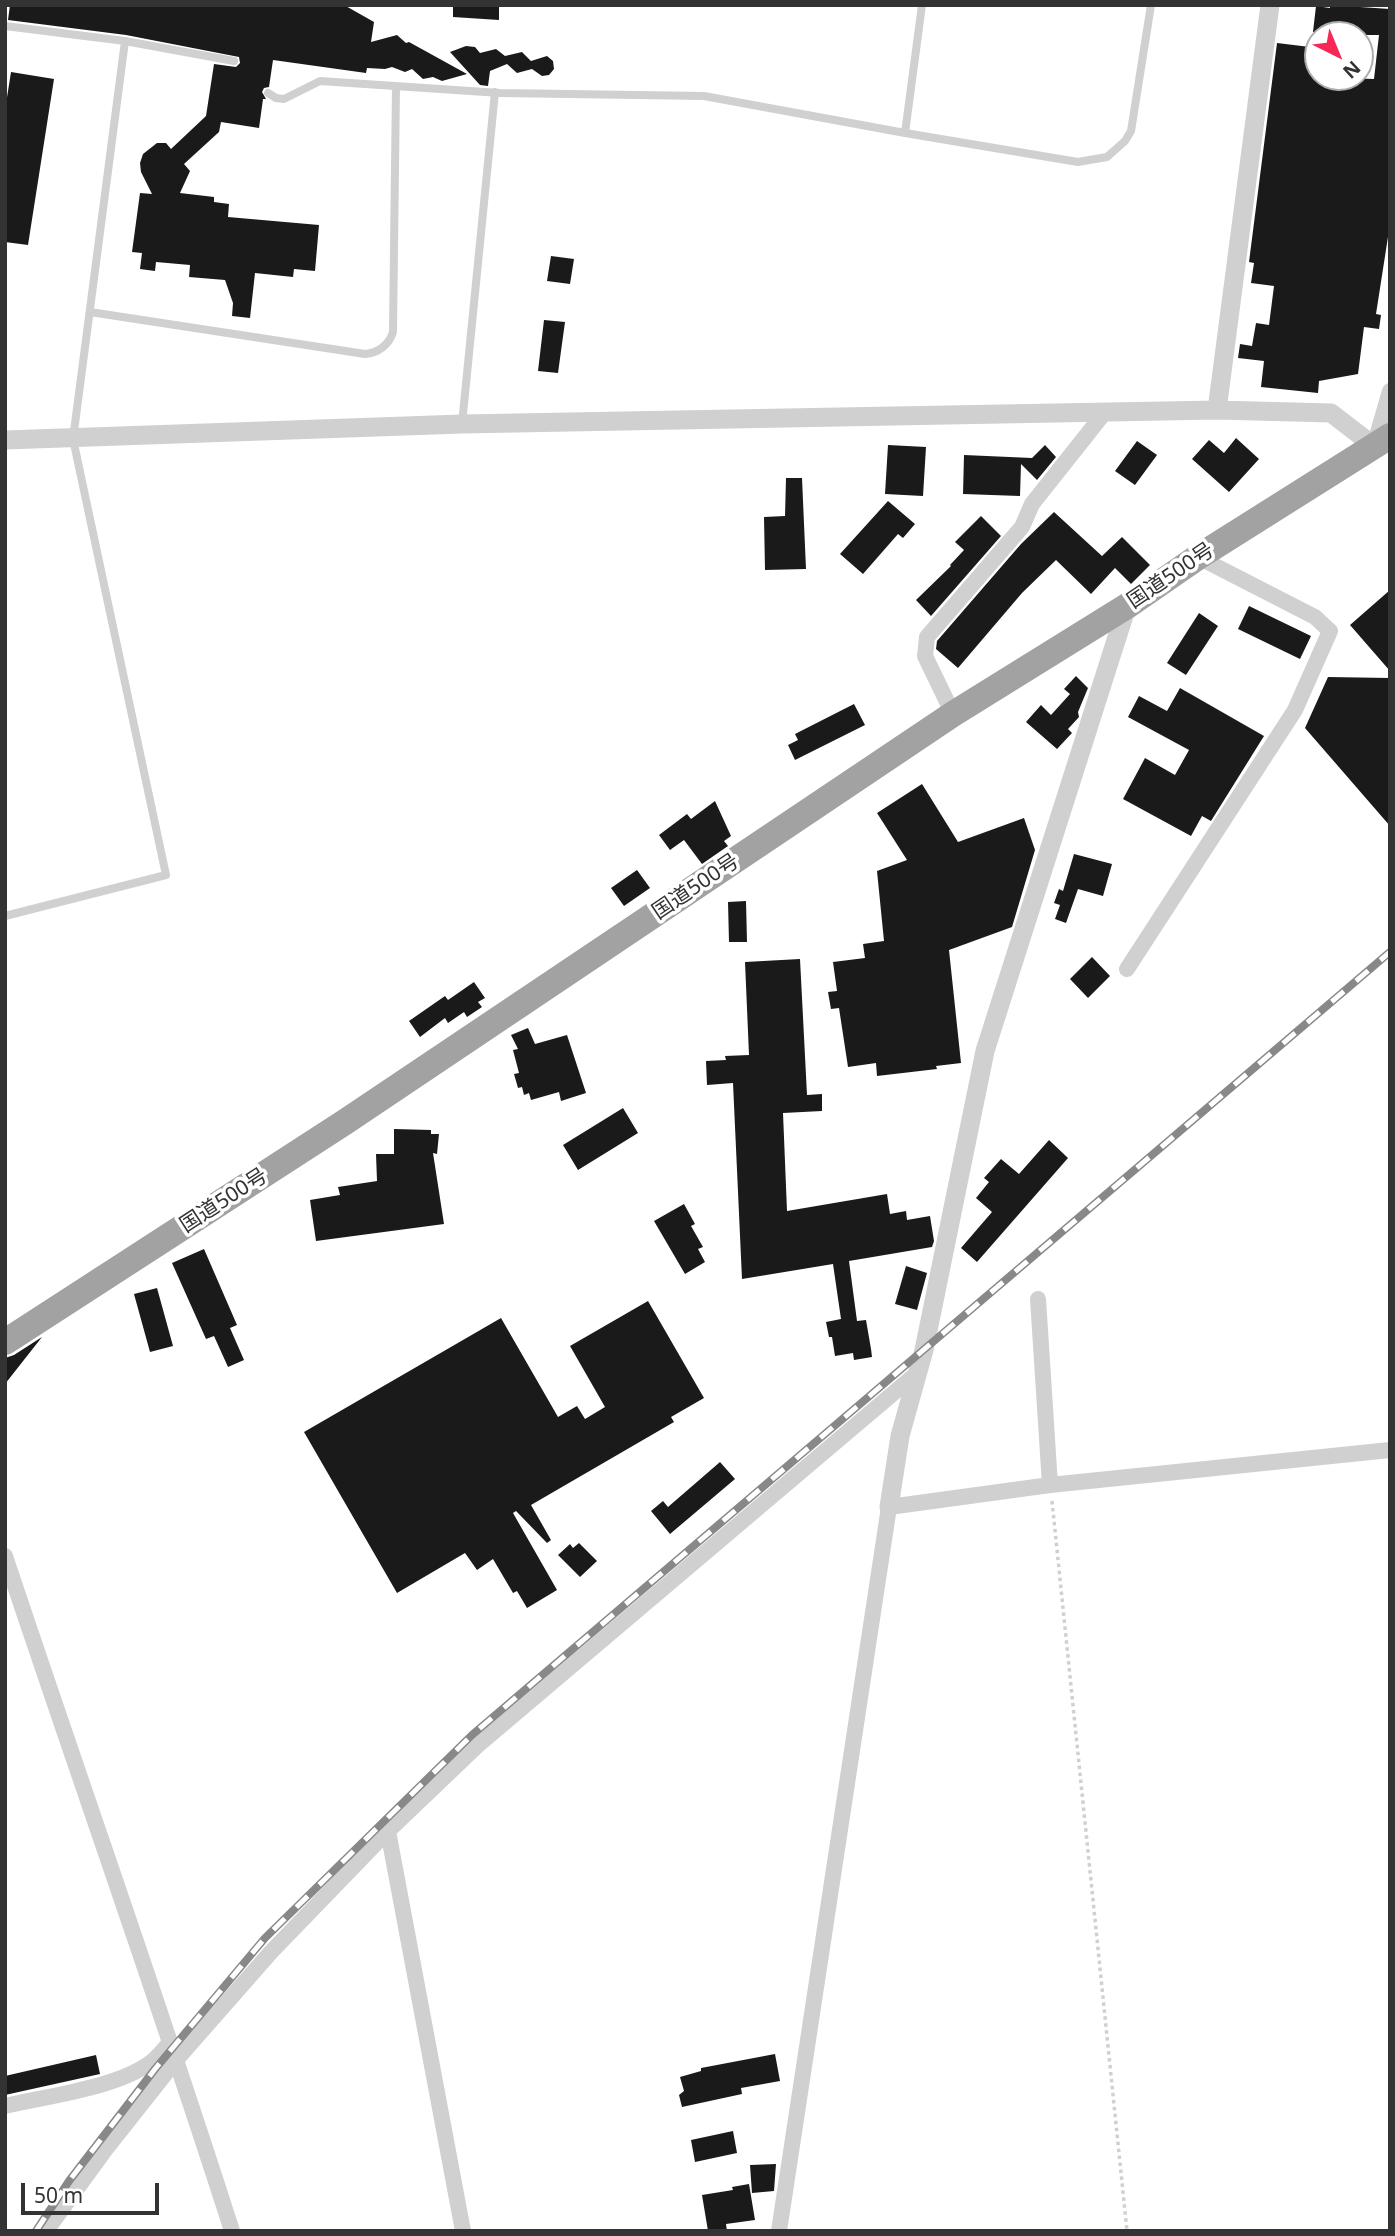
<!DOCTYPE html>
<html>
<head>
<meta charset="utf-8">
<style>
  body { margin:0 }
  #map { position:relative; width:1395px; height:2236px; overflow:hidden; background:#fff; font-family:"Noto Sans",sans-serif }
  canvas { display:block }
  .frame { position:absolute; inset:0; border:7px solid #333; pointer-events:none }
  .north { position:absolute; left:1304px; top:21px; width:70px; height:70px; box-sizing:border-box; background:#fff; border:2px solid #adadad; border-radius:50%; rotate:137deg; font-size:19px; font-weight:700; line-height:28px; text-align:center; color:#333 }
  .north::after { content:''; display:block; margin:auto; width:24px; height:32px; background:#f72856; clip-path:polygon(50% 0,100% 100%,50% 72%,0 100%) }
  .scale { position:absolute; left:21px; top:2183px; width:138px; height:32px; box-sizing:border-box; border:4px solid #333; border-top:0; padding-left:9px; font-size:21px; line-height:24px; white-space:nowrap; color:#333; -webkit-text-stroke:5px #fff; paint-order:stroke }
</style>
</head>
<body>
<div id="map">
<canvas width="1395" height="2236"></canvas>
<div class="frame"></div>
<div class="north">N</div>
<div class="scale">50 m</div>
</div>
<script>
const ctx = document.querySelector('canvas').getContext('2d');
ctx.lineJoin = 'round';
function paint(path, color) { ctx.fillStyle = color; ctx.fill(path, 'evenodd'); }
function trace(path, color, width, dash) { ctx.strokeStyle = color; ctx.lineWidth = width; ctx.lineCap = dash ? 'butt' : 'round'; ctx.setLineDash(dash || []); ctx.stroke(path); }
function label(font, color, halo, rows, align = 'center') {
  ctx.font = font + ' "Noto Sans","Noto Sans JP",sans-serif'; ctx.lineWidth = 7; ctx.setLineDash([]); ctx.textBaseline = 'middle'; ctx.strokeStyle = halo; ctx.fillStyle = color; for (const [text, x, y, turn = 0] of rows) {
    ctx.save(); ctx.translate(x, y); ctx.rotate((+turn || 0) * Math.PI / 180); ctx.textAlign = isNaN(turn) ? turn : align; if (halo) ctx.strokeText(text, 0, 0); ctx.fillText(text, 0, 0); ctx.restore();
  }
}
paint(new Path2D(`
  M10 5H344L374 22 371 42 397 35 406 43 409 42 467 74 442 81 433 77 423 79 412 69 405 72 392 67 385 69 367 68 366 73 273 60 269 87 264 88 262 92 266 99H263L259 128 221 122 219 132 184 164 190 171 180 193 214 197V202L229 204 228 217 319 225 315 271 294 269 293 277 255 273 250 318 232 316 233 303 225 280 189 277 190 265 156 262 155 271 140 269 142 253 132 252 140 193 152 194 141 172 140 163 143 154 157 143H166L171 149 206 116 214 64 236 67 240 63 239 57 126 35 8 20Z
  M453 5H499V20L453 17Z
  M1330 5 1390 9V224L1376 314 1381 315 1379 329 1364 327 1358 374 1319 381 1318 393 1261 387 1264 361 1238 358 1240 344 1252 346 1256 323 1269 325 1274 286 1251 283 1254 263 1249 262 1277 43 1310 47 1308 61 1318 62V77L1374 79 1379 35H1337L1313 32 1316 6 1330 8Z
  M466 46 475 47 480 53 496 49 505 56 522 52 531 61 547 56 553 61 554 69 549 75 542 76 532 69 517 73 507 64 490 71 488 86 480 85 450 52Z
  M11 72 54 79 28 245 5 242V110Z
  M551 256 574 259 570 284 547 281Z
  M544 320 565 322 558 373 538 371Z
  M1236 438 1259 459 1229 492 1192 459 1209 440 1224 453Z
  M1137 441 1157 455 1135 485 1115 471Z
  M888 445 926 447 923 496 885 494Z
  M1045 445 1056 457 1037 480 1021 464 1020 496 963 494 964 455 1032 458Z
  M786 478H802L806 569 765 570 764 517 785 516Z
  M888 501 915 524 903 538 898 534 863 574 840 554Z
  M1054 512 1102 556 1122 537 1150 565 1131 584 1115 568 1091 594 1056 560 1022 593 958 668 936 649 937 641 1021 544Z
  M981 516 1001 536 931 616 916 600 951 566 950 565 964 550 955 542Z
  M1390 590V671L1350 625Z
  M1249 606 1311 636 1300 659 1238 629Z
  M1199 613 1218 626 1186 675 1167 663Z
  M1076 676 1088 688 1078 712 1079 717 1068 729 1072 733 1057 749 1026 722 1041 705 1051 715 1070 694 1064 689Z
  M1328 677 1390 678V826L1305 728Z
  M1180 688 1264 736 1211 821 1202 816 1191 836 1123 799 1145 758 1175 775 1189 750 1128 717 1139 696 1167 711Z
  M854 704 865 725 795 760 788 745 798 740 795 734Z
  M922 784 958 842 1024 818 1035 850 1012 927 949 950 961 1063 936 1066 937 1069 877 1076 876 1063 848 1067 839 1008 831 1009 828 992 837 991 833 962 865 958 863 944 884 941 877 871 907 860 877 813Z
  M715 801 731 836 724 841 728 846 702 864 684 840 670 850 659 835 687 814 691 819Z
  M1074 854 1112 864 1103 896 1078 889 1066 923 1055 919 1060 905 1054 903 1059 889 1063 891Z
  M637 870 650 888 624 906 611 888Z
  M746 901 747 942H729L728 902Z
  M1092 957 1110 976 1088 998 1070 979Z
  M800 959 807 1095 822 1094V1111L783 1113 787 1211 887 1194 890 1214 906 1211 907 1220 930 1216 934 1241 932 1247 849 1261 857 1321 866 1320 871 1349 872 1357 854 1360 853 1353 835 1356 832 1337H829L826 1322 841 1319 833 1264 742 1279 733 1083 707 1085 706 1061 726 1060 725 1056 749 1055 745 962Z
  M474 982 485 998 478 1002 482 1007 467 1017 464 1012 448 1023 445 1018 420 1037 409 1021 445 996 448 1000Z
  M528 1028 535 1044 567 1035 586 1093 561 1101 559 1092 531 1100 529 1093 524 1095 522 1087 518 1088 514 1074 519 1073 513 1050 518 1049 511 1035Z
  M623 1108 638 1133 578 1170 563 1145Z
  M394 1129 431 1130V1134H439L437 1154 433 1153 444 1224 316 1241 310 1200 340 1195 338 1187 377 1181 376 1154H394Z
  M1049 1140 1068 1158 977 1262 961 1248 992 1212 976 1198 989 1182 984 1178 1001 1159 1019 1174Z
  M684 1204 695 1224 691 1226 703 1247 698 1249 705 1262 685 1274 654 1221Z
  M204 1249 237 1325 230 1328 244 1360 228 1367 214 1336 206 1339 172 1263Z
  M906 1266 927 1273 917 1310 895 1304Z
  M157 1288 173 1346 150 1352 134 1294Z
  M648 1301 704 1398 671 1417 674 1422 531 1505 551 1540 547 1543 516 1511 513 1513 557 1590 527 1608 517 1591 513 1593 493 1559 477 1570 465 1553 397 1593 304 1432 501 1318 558 1417 577 1406 585 1419 605 1407 570 1346Z
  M42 1337 5 1384V1358L14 1355Z
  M720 1462 735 1479 670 1534 651 1511 663 1501 668 1507Z
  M579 1543 597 1561 580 1577 558 1555 570 1544 573 1548Z
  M775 2054 780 2081 741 2088 742 2094 682 2107 679 2095 684 2091 680 2077 701 2071V2068Z
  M96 2055 100 2074 5 2095V2076Z
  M733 2131 737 2153 695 2162 691 2140Z
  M776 2164 774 2191 752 2193 750 2165Z
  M749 2184 755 2220 726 2224 727 2231H708L702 2195 733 2190 732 2187Z`), '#1a1a1a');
trace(new Path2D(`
  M1052 1501 1127 2231`), '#d0d0d0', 3.5, [3.5, 3.5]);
trace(new Path2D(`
  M5 26 125 41 234 61
  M268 93 276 98 284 99 320 81 500 93 704 96 905 133 922 5
  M905 133 1078 162 1107 157 1125 141 1131 131 1151 5
  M90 312 365 354C378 353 389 345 393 332L396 86
  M462 424 495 92
  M5 916 166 875 73 439 125 41`), '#d0d0d0', 8);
trace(new Path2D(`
  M1374 446 1390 391
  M953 714 925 656 927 637 1022 527 1032 504 1105 412
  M1127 969 1295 710 1330 631 1315 617 1198 557
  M1038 1299 1050 1485
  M5 1556C80 1781 160 2005 232 2231
  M388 1831 463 2231
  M5 2106C47 2096 125 2087 156 2058 161 2053 166 2047 170 2042
  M46 2231 105 2150 177 2059 271 1952 388 1831 477 1746 916 1374
  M779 2231 889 1507 1050 1485 1390 1450`), '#d0d0d0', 16);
trace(new Path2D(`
  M1217 410 1270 5
  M5 440 462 424 1217 410 1331 413 1374 446
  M889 1507 900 1436 924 1350 985 1051 1127 606`), '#d0d0d0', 19);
trace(new Path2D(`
  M5 1342 345 1122 953 714 1127 606 1198 557 1390 436`), '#a2a2a2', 26);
const rail = new Path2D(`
  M36 2231 69 2181 155 2069 265 1938 472 1735 1390 952`);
trace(rail, '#888', 8);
trace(rail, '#fff', 5, [16]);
label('21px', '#333', '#fff', [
  ["国道500号",1171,576,-34],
  ["国道500号",696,887,-34],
  ["国道500号",224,1201,-33]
]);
</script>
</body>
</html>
